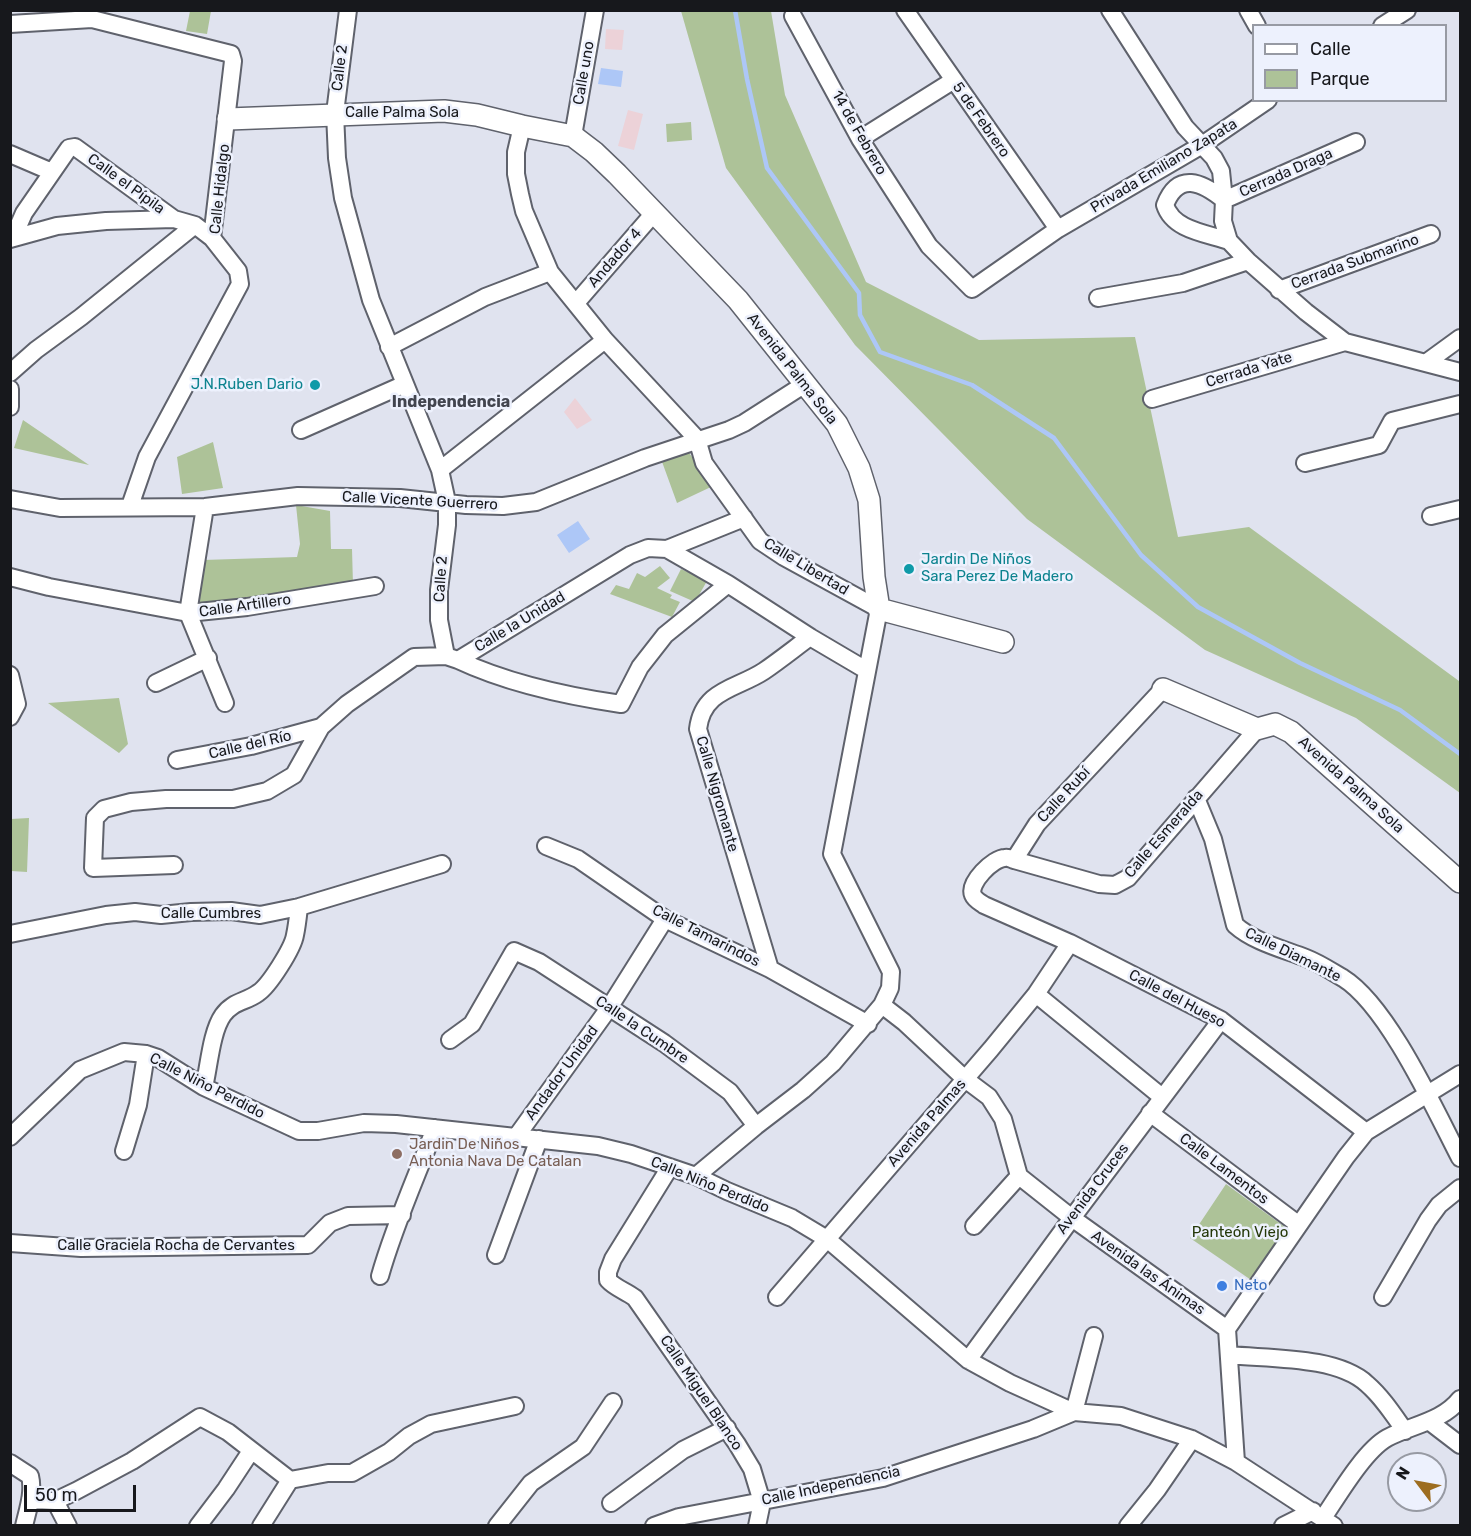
<!DOCTYPE html>
<html>
<head>
<meta charset="utf-8">
<style>
  body { margin:0 }
  #map { position:relative; width:1471px; height:1536px; overflow:hidden; background:#e0e3ef; font-family:Rubik,sans-serif }
  canvas { display:block }
  .frame { position:absolute; inset:0; border:12px solid #17181c; pointer-events:none }
  .legend { position:absolute; left:1252px; top:24px; width:195px; height:78px; box-sizing:border-box; background:#edf1fd; border:2px solid #979aa3; margin:0; padding:8px 10px; list-style:none; font-size:18px; color:#17181c }
  .legend li { display:flex; align-items:center; gap:12px; height:30px }
  .legend b { width:30px; border:2px solid #979aa3 }
  .north { position:absolute; left:1387px; top:1452px; width:60px; height:60px; box-sizing:border-box; background:#edf1fd; border:2px solid #979aa3; border-radius:50%; rotate:302deg; font-size:16px; font-weight:700; line-height:24px; text-align:center; color:#17181c }
  .north::after { content:''; display:block; margin:auto; width:21px; height:27px; background:#9d6d20; clip-path:polygon(50% 0,100% 100%,50% 72%,0 100%) }
  .scale { position:absolute; left:24px; top:1485px; width:112px; height:27px; box-sizing:border-box; border:3px solid #17181c; border-top:0; padding-left:8px; font-size:18px; line-height:21px; white-space:nowrap; color:#17181c; -webkit-text-stroke:4px #edf1fd; paint-order:stroke }
</style>
</head>
<body>
<div id="map">
<canvas width="1471" height="1536"></canvas>
<div class="frame"></div>
<ul class="legend">
<li><b style="height:8px;background:#fff"></b>Calle</li>
<li><b style="height:16px;background:#adc298"></b>Parque</li>
</ul>
<div class="north">N</div>
<div class="scale">50 m</div>
</div>
<script>
const ctx = document.querySelector('canvas').getContext('2d');
ctx.lineJoin = 'round';
function paint(path, color) { ctx.fillStyle = color; ctx.fill(path, 'evenodd'); }
function trace(path, color, width, dash) { ctx.strokeStyle = color; ctx.lineWidth = width; ctx.lineCap = dash ? 'butt' : 'round'; ctx.setLineDash(dash || []); ctx.stroke(path); }
function label(font, color, halo, rows, align = 'center') {
  ctx.font = font + ' Rubik,sans-serif'; ctx.lineWidth = 5; ctx.setLineDash([]); ctx.textBaseline = 'middle'; ctx.strokeStyle = halo; ctx.fillStyle = color; for (const [text, x, y, turn = 0] of rows) {
    ctx.save(); ctx.translate(x, y); ctx.rotate((+turn || 0) * Math.PI / 180); ctx.textAlign = isNaN(turn) ? turn : align; if (halo) ctx.strokeText(text, 0, 0); ctx.fillText(text, 0, 0); ctx.restore();
  }
}
paint(new Path2D(`
  M606 29 624 30 622 50 605 49Z
  M628 110 643 114 634 150 618 146Z
  M575 398 592 420 577 429 564 412Z`), '#ecd2d8');
paint(new Path2D(`
  M190 11H211L207 34 186 31Z
  M681 11H771L785 95 866 282 979 340 1135 337 1178 537 1249 527 1459 681 1460 793 1356 718 1205 650 1027 519 855 345 726 168Z
  M691 122 692 140 667 142 666 124Z
  M23 420 89 465 14 448Z
  M213 442 223 488 182 494 177 457Z
  M687 450 713 486 677 503 661 459Z
  M296 505 330 511 331 549H352L353 585 194 608 203 560 297 557 300 544Z
  M660 566 670 578 657 588 672 595 670 598 680 602 672 617 610 594 616 585 629 589 637 573 645 577Z
  M681 569 707 581 695 602 670 591Z
  M119 698 128 744 119 753 48 703Z
  M29 818 27 872 11 871V819Z
  M1226 1184 1289 1230 1254 1282 1190 1238Z`), '#adc298');
paint(new Path2D(`
  M601 68 623 71 621 87 598 84Z
  M578 521 590 539 569 553 557 535Z`), '#adc7f7');
trace(new Path2D(`
  M735 10 747 79 767 168 859 293 860 315 880 352 972 385 1054 438 1141 555 1198 607 1300 663 1400 710 1460 754`), '#adc7f7', 4.5);
const minor = new Path2D(`
  M348 10 335 113 337 158 343 198 371 300 440 470 447 502V525L439 590V620L446 656
  M905 10 1058 229
  M1110 10 1185 127 1214 158 1221 171 1224 200 1223 221 1229 241 1248 261 1306 312 1345 342 1460 372
  M1248 10 1257 26
  M793 16 860 139 929 246 972 289 1058 229 1202 145 1268 100
  M10 24 92 19 231 54 233 61 212 238
  M1382 26 1407 10
  M522 126 516 152V174L520 194 524 211 550 272 605 340 697 439 704 463 760 541 784 557 879 609 832 854 891 972 890 988 882 1005 833 1063 803 1090 756 1126 696 1176
  M573 136 595 10
  M860 139 954 80
  M10 154 52 172
  M13 238 24 213 69 148 75 147 174 219 195 225 212 238 238 271 240 284 147 457 130 506
  M10 239 57 226 106 221 174 219
  M1229 241C1205 233 1173 230 1165 205 1178 171 1202 182 1224 200L1356 142
  M1279 290 1431 234
  M1098 298 1183 283 1248 261
  M576 303 654 213
  M389 347 485 297 550 272
  M1427 362 1460 338
  M10 373 36 350 81 317 195 225
  M10 389V407
  M1152 399 1345 342
  M301 430 405 384
  M1305 463 1379 445 1392 421 1460 404
  M440 470 605 340
  M10 499 60 508 205 507 298 496 400 498 466 505 503 506 536 502 645 458 729 430 744 423 805 384
  M205 507 188 613 225 703
  M1431 516 1460 509
  M667 549 728 584 810 637 866 670
  M10 577 49 587 188 613 247 607 375 586
  M458 660C509 684 566 696 621 704L640 667 665 635 728 584
  M10 675 17 704 10 717
  M156 683 208 658
  M1163 689 1037 824 1014 860C1011 859 1008 857 1005 858 993 858 968 883 973 895 975 900 980 902 984 905L1070 943 1221 1020 1366 1132
  M177 760 251 746 321 727
  M1196 798 1213 839 1235 925C1254 942 1283 949 1306 958 1319 963 1331 971 1343 978 1388 1006 1435 1110 1460 1158
  M546 846 578 859 665 919 770 969 868 1024
  M1014 860 1099 884 1115 885 1128 878 1257 729
  M174 865 93 868 95 818 104 809 131 802 166 799H233L267 791 294 775 321 727 347 704 414 657 446 656 458 660 630 555 648 548 667 549 744 518
  M10 934 106 915 135 912 161 915 191 912 231 911 260 915 299 907 442 864
  M770 969 698 729C703 689 737 689 764 671 780 660 795 648 810 637
  M1036 994 1162 1097
  M882 1005 904 1022 965 1079 989 1097 1003 1119 1019 1176 1072 1218 1227 1329
  M450 1040 472 1024 514 951 539 962 664 1043 730 1092 756 1126
  M204 1087C209 1067 211 1032 223 1015 233 1001 246 1002 258 993 269 986 293 948 295 935 297 926 298 916 299 907
  M1150 1113 1299 1225
  M10 1137 80 1070 124 1052 146 1054 158 1058 204 1087 299 1131H318L364 1123 396 1124 598 1146 631 1154 696 1176 727 1191 792 1218 827 1239 968 1360 1010 1383 1074 1412 1121 1416 1192 1439 1236 1462 1334 1526
  M516 1137 609 1008 665 919
  M124 1151 138 1105 146 1054
  M670 1167 613 1259 608 1272V1280C615 1288 626 1291 635 1298L737 1444 752 1469 762 1502 757 1526
  M974 1226 1019 1176
  M10 1243 81 1248 308 1245 330 1223 348 1216 402 1215
  M496 1255 539 1139
  M380 1276C394 1226 416 1178 435 1128
  M777 1297 991 1049 1036 994 1070 943
  M1383 1297 1428 1220 1439 1205 1460 1188
  M1230 1355C1269 1359 1337 1356 1367 1384 1382 1397 1393 1414 1405 1431
  M968 1360 1072 1218 1221 1020
  M1074 1412 1094 1336
  M1430 1422 1460 1445
  M1236 1462 1227 1329 1346 1157 1366 1132 1460 1074
  M10 1463 30 1476C34 1492 28 1509 24 1526
  M30 1500 55 1501 76 1491 132 1461 200 1417 228 1432 290 1480 328 1473H352L389 1452 409 1436 431 1424 515 1406
  M55 1501 68 1526
  M611 1503 683 1450 727 1428
  M1323 1518C1338 1496 1364 1451 1387 1438 1411 1425 1442 1422 1460 1399
  M198 1526 226 1489 251 1451
  M261 1526 290 1480
  M497 1526 531 1483 583 1447 613 1402
  M654 1526 679 1517 883 1478 1033 1429 1074 1412
  M1128 1526 1157 1490 1192 1439
  M1283 1526 1313 1511`);
const tertiary = new Path2D(`
  M228 119 444 111 477 115 522 126 573 136 594 152 617 174 738 300 837 424 859 468 869 500 874 577 879 609 1003 642
  M1163 689 1257 729 1275 724 1291 732 1460 882`);
trace(minor, '#5f626c', 20);
trace(tertiary, '#5f626c', 24);
trace(minor, '#fff', 16);
trace(tertiary, '#fff', 21);
for (const [x, y, r, color] of [
  [315,385,6,"#0f9aa8"],
  [909,569,6,"#0f9aa8"],
  [397,1154,6,"#8d6e63"],
  [1222,1286,6,"#3f7fe0"]
]) { const dot = new Path2D(); dot.arc(x, y, r, 0, 2 * Math.PI); ctx.fillStyle = color; ctx.fill(dot); trace(dot, '#edf1fd', 2); }
label('15px', '#17181c', '#edf1fd', [
  ["Calle 2",340,68,-83],
  ["Calle uno",584,73,-80],
  ["Calle Palma Sola",402,113],
  ["5 de Febrero",981,120,55],
  ["14 de Febrero",859,133,60],
  ["Privada Emiliano Zapata",1164,166,-31],
  ["Cerrada Draga",1286,173,-24],
  ["Calle el Pípila",126,184,36],
  ["Calle Hidalgo",220,189,-84],
  ["Andador 4",615,258,-49],
  ["Cerrada Submarino",1355,262,-20],
  ["Avenida Palma Sola",792,369,52],
  ["Cerrada Yate",1249,370,-17],
  ["Calle Vicente Guerrero",420,501,3],
  ["Calle Libertad",806,567,31],
  ["Calle 2",441,579,-86],
  ["Calle Artillero",245,606,-8],
  ["Calle la Unidad",520,622,-31],
  ["Calle del Río",250,745,-13],
  ["Avenida Palma Sola",1351,785,42],
  ["Calle Nigromante",717,794,74],
  ["Calle Rubí",1064,795,-47],
  ["Calle Esmeralda",1164,834,-49],
  ["Calle Cumbres",211,914],
  ["Calle Tamarindos",706,936,27],
  ["Calle Diamante",1293,955,26],
  ["Calle del Hueso",1177,999,28],
  ["Calle la Cumbre",642,1030,34],
  ["Andador Unidad",562,1073,-54],
  ["Calle Niño Perdido",207,1086,27],
  ["Avenida Palmas",927,1123,-49],
  ["Calle Lamentos",1224,1169,37],
  ["Calle Niño Perdido",710,1185,22],
  ["Avenida Cruces",1093,1189,-53],
  ["Calle Graciela Rocha de Cervantes",176,1246],
  ["Avenida las Ánimas",1148,1273,35],
  ["Calle Miguel Blanco",701,1393,56],
  ["Calle Independencia",831,1486,-12]
]);
label('15px', '#0d838f', '#edf1fd', [
  ["J.N.Ruben Dario",303,385],
  ["Jardin De Niños",921,560,"left"],
  ["Sara Perez De Madero",921,577,"left"]
], 'right');
label('15px', '#785e54', '#edf1fd', [
  ["Jardin De Niños",409,1145],
  ["Antonia Nava De Catalan",409,1162]
], 'left');
label('15px', '#253809', '#edf1fd', [
  ["Panteón Viejo",1240,1233]
]);
label('15px', '#366cbe', '#edf1fd', [
  ["Neto",1234,1286]
], 'left');
label('bold 16px', '#42454f', '#edf1fd', [
  ["Independencia",451,402]
]);
</script>
</body>
</html>
